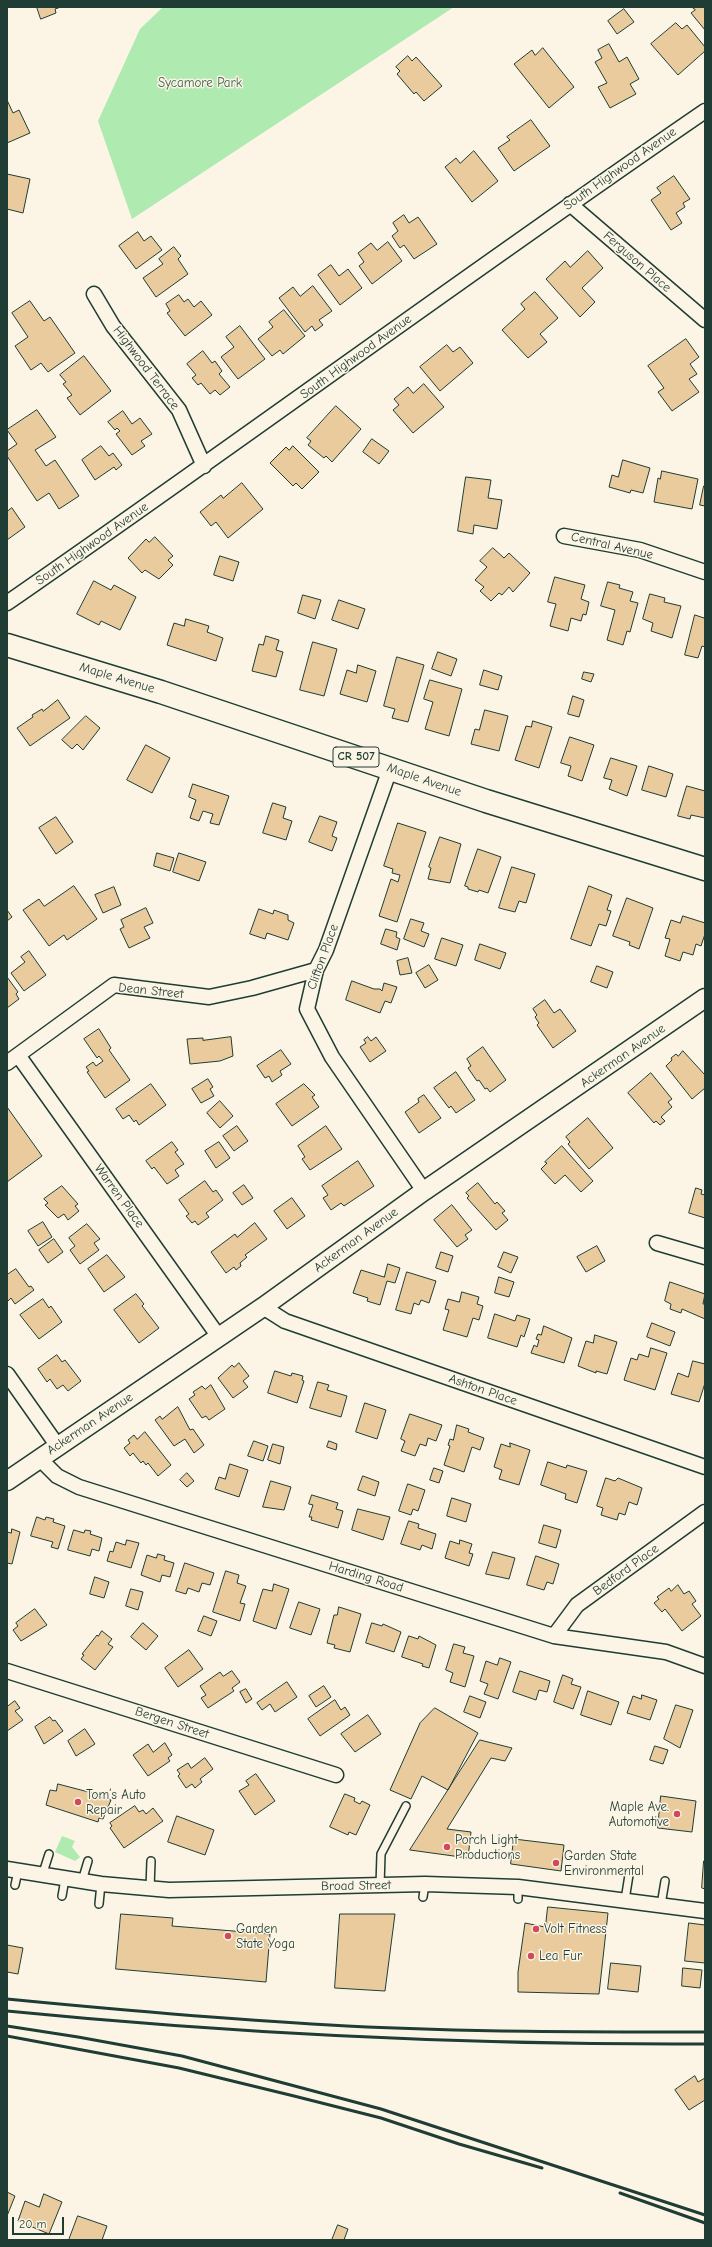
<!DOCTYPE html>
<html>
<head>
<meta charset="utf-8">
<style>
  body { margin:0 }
  #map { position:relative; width:712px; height:2247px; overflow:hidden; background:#fcf5e5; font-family:"Comic Neue",sans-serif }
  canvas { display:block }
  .frame { position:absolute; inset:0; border:8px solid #1f3d34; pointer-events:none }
  .scale { position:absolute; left:12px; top:2217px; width:52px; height:18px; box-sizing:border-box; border:2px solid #1f3d34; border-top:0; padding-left:5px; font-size:12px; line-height:14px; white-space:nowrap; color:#1f3d34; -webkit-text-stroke:3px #fcf5e5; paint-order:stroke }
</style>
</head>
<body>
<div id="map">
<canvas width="712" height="2247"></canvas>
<div class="frame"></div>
<div class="scale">20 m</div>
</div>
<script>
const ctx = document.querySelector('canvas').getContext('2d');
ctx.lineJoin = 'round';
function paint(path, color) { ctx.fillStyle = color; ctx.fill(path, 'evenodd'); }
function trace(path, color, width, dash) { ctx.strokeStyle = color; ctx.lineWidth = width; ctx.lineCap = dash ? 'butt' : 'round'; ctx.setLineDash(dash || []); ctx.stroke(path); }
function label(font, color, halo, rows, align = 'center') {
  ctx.font = font + ' "Comic Neue",sans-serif'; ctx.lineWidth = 3; ctx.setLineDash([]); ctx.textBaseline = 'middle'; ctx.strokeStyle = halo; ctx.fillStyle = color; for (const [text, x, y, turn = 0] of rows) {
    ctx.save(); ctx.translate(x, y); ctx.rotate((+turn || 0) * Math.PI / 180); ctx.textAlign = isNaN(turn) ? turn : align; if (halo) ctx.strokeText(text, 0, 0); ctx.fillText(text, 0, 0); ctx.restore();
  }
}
paint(new Path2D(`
  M163 7H454L132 219 98 121 140 29Z
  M62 1836 75 1841 72 1847 80 1857 75 1861 55 1852Z`), '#afeab0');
const building = new Path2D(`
  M37 7H61L55 9 56 13 41 19Z
  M692 7H705V30L691 13 695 10Z
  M624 9 634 22 617 34 608 21Z
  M676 23 682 29 687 25 705 47V51L678 75 651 44Z
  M609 44 619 62 627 57 639 79 630 84 636 94 610 108 598 87 607 83 595 62 602 58 598 50Z
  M543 48 574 87 549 108 514 64 532 50 535 55Z
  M408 56 412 61 416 57 442 86 424 101 416 92 414 94 397 74 400 71 396 67Z
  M7 100 13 113 19 110 30 133 7 143Z
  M531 120 550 146 514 171 498 148 510 140 507 137Z
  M474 151 498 181 472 202 445 167 456 158 460 163Z
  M7 174 30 179 23 213 7 209Z
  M674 176 690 199 683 203 685 207 676 213 682 223 671 230 651 200 661 193 657 188Z
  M404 215 409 223 418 217 437 244 414 259 404 245 400 248 392 236 398 231 393 223Z
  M138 232 144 241 151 236 162 250 136 269 119 246Z
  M388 242 402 261 372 284 359 266 364 262 358 253 371 243 377 250Z
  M174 247 181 256 178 259 188 274 156 297 143 278 163 264 159 259Z
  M588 251 603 268 582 288 595 302 580 317 546 279 565 261 570 267Z
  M331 265 339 276 348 269 362 288 340 305 318 275Z
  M313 286 332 311 319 320 323 325 315 331 312 326 305 332 279 298 293 287 300 296Z
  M535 292 558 318 540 334 547 342 528 358 502 330 525 309 521 304Z
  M179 295 184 302 188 299 194 307 201 301 212 315 185 336 167 313 170 311 166 304Z
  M30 301 44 321 50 317 75 353 48 372 41 363 31 370 15 346 28 337 12 313Z
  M284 310 305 336 283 354 280 350 272 356 258 339 273 327 269 322Z
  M240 326 265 359 238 379 221 357 234 347 226 337Z
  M686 339 699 357 690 364 697 374 689 379 699 392 672 411 658 392 664 388 648 366Z
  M447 345 453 352 460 347 473 363 440 391 420 367Z
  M203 351 212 363 215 361 222 371 219 374 230 387 220 395 215 390 210 394 201 383 198 385 192 378 196 375 187 364Z
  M84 356 111 391 80 415 67 398 72 395 63 384 66 382 60 375Z
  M424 384 444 407 413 433 393 410 399 405 394 399 408 387 413 393Z
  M336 406 361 429 332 462 326 456 324 458 308 445 311 441 307 438Z
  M37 410 56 437 35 450 46 466 55 460 79 496 59 509 49 493 37 501 7 456V451L17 444 7 430Z
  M123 411 132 424 140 418 152 434 141 441 145 446 132 455 116 434 120 431 117 428 115 430 108 422Z
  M372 439 389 451 379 464 363 452Z
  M101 446 109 456 113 453 122 465 116 470 114 467 95 480 82 460Z
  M293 446 319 472 302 489 296 483 293 486 270 463 286 447 289 450Z
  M623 460 650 468 643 493 631 490 630 493 609 487 612 475 618 477Z
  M662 471 698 479 692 509 654 502 658 478 660 479Z
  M466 477 491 480 488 498 502 500 497 529 474 525 473 534 458 531Z
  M242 483 263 509 228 538 216 522 211 526 200 512 221 495 223 498Z
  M704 486H705V506L700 505Z
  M12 508 25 527 7 540V512Z
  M155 537 173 556 168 560 173 565 159 579 145 570 142 573 128 558 146 539 149 542Z
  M493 548 504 558 509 553 530 573 513 592 509 587 502 595 499 593 491 601 480 591 484 587 475 580 487 567 480 561Z
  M220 556 239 562 233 581 214 575Z
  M555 577 585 585 581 599 589 602 586 615 583 614 581 621 571 618 568 631 550 626 556 604 548 602Z
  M94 581 111 590 114 585 136 597 120 630 101 621 99 625 77 614Z
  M608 582 620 585 619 588 633 592 630 601 638 603 630 632 627 631 623 645 607 640 615 610 601 606Z
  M650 594 665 598 664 602 681 606 672 638 651 631 653 623 643 619Z
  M303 595 321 600 315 619 298 613Z
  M339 600 365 609 358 629 332 620Z
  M695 615 704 618 705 615V647L702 646 698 658 685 655Z
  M186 619 209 626 207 632 223 638 216 661 167 645 174 623 184 626Z
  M266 636 279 640 276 650 283 652 276 677 252 671 259 644 263 645Z
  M313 642 337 649 324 696 300 690Z
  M438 652 457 659 451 676 432 669Z
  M397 657 424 665 408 722 392 718 395 709 384 706Z
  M358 665 376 671 367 702 340 694 347 670 356 673Z
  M484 670 502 676 498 690 480 685Z
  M584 672 594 674 591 682 582 679Z
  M430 680 462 689 449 736 425 729 433 702 424 699Z
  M573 696 584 700 579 717 568 714Z
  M58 700 70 718 30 746 17 728 33 717 32 715 42 709 43 711Z
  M485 710 508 716 499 751 471 744 475 729 479 730Z
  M86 716 100 728 83 750 77 744 72 749 62 740Z
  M533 721 552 727 539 768 515 760 526 726 531 727Z
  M570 737 594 745 582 781 568 776 571 766 561 763Z
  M146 745 170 758 152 793 127 780Z
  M611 758 637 766 627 796 609 789 612 780 604 778Z
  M649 766 673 774 666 797 642 790Z
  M193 784 229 796 219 825 210 823 213 814 203 811 199 821 190 818 196 800 189 797Z
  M687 786 705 791V818L691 815 690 819 678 816Z
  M273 803 286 807 283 818 292 821 286 840 263 833Z
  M320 816 337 822 332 836 337 838 332 851 309 842Z
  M56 817 73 842 56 854 39 828Z
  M398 823 426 832 397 922 379 916 391 879 398 882 400 875 392 873 393 869 384 866Z
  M440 837 461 844 450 883 428 879 431 868 429 867Z
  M478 849 501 857 488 893 479 890 478 892 468 889V887L465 886Z
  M157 853 174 858 170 871 154 866Z
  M179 853 206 862 199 881 173 872Z
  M512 867 535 874 526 903 519 901 515 912 499 908Z
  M74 886 97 919 67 940 64 935 49 946 23 910 39 899 44 906Z
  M589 886 612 895 607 910 611 911 606 926 599 924 591 946 571 939Z
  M114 887 121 905 103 913 95 895Z
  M627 898 653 908 639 949 629 945 630 942 613 936Z
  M146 908 153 923 144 927 150 938 129 948 120 929 124 927 121 920Z
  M259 909 273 914 274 910 288 915V920L294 923 288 940 267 933 265 939 250 934Z
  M7 910 12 917 7 921Z
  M683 916 705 923V934L701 946 696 944 693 955 683 952 680 961 665 956 670 939 665 938 671 920 680 923Z
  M411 919 424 923 421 931 429 934 424 947 404 939Z
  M386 929 397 932 396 937 400 939 397 950 381 944Z
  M442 938 463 945 456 966 435 959Z
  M480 944 506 953 500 969 475 960Z
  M29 951 46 975 24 991 11 973 25 962 21 957Z
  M408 958 412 973 400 975 397 961Z
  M429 965 438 980 425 988 416 973Z
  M597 966 613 972 607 988 591 982Z
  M7 977 18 992 16 994 19 999 7 1008Z
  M352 981 374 989H380L382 991 384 983 397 987 391 1003 385 1001 380 1013 346 1000Z
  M545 1000 554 1013 560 1009 576 1031 553 1048 537 1025 539 1023 535 1017 537 1015 533 1009Z
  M99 1029 111 1048 109 1050 130 1080 105 1098 87 1072 89 1071 86 1067 93 1062 96 1066 103 1061 99 1056 97 1058 84 1039Z
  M231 1037 233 1056 220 1061 190 1064 187 1039 203 1038V1040Z
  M368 1037 371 1041 376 1037 386 1051 370 1062 360 1047 366 1043 364 1040Z
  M483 1047 506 1080 490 1092 487 1088 485 1089 479 1080 477 1081 468 1068 471 1066 467 1059Z
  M281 1050 291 1064 280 1071 282 1075 272 1082 269 1076 265 1078 257 1066Z
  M683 1051 705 1075V1088L692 1099 666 1066 672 1060 671 1058 676 1054 678 1056Z
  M456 1072 475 1100 456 1113 451 1106 449 1108 434 1088Z
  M651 1073 672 1099 668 1102 672 1107 661 1117 665 1121 660 1125 656 1121 654 1123 628 1093Z
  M208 1079 213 1087 210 1089 214 1096 201 1103 192 1089Z
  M151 1084 166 1105 139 1125 136 1120 134 1122 129 1115 123 1119 116 1109Z
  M304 1084 315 1095 312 1097 319 1107 292 1126 276 1104Z
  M424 1095 441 1118 419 1133 405 1112 419 1102 418 1099Z
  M220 1101 233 1116 220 1128 207 1113Z
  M7 1107 42 1156 7 1182Z
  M588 1118 613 1148 589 1169 568 1144 570 1142 566 1137Z
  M237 1126 248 1141 234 1151 223 1136Z
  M326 1126 342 1149 310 1170 302 1159 305 1157 298 1146Z
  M172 1142 178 1150 175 1152 184 1164 175 1170 179 1176 167 1184 154 1167 152 1169 146 1161Z
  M219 1142 230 1158 216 1168 205 1151Z
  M562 1146 593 1181 581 1192 565 1175 555 1184 541 1169 547 1163 545 1162Z
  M358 1161 374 1186 344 1206 341 1203 331 1210 323 1198 328 1195 322 1186Z
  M205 1181 213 1192 216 1190 223 1200 206 1213 209 1217 198 1225 195 1221 192 1223 186 1216 189 1214 179 1200Z
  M478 1183 495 1204 497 1202 505 1211 502 1213 508 1220 496 1230 467 1198 469 1196 466 1193Z
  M244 1185 253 1198 242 1205 233 1193Z
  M62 1186 78 1204 75 1206 79 1211 68 1220 64 1214 58 1218 45 1205 48 1203 44 1199Z
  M696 1188 702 1190 701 1194 705 1195V1218L689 1213Z
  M292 1198 305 1216 287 1229 274 1211Z
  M452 1205 472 1230 465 1235 468 1239 457 1247 434 1220Z
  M43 1222 52 1237 38 1246 28 1231Z
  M255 1223 267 1239 245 1255 247 1257 240 1263 241 1266 236 1270 234 1267 226 1273 211 1252 235 1234 237 1237Z
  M87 1224 100 1239 94 1243 99 1250 80 1264 70 1250 75 1246 69 1238Z
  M54 1239 63 1252 48 1263 39 1250Z
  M597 1246 605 1261 586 1272 577 1257Z
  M441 1252 453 1256 448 1272 436 1268Z
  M504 1252 518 1257 511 1273 498 1267Z
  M107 1255 125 1277 104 1292 88 1269Z
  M388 1264 400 1268 395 1283 387 1281 380 1305 367 1301 368 1298 353 1293 361 1270 384 1277Z
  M16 1269 29 1287 31 1286 34 1290 15 1304 11 1298 8 1301 7 1299V1275Z
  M407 1272 436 1281 429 1303 421 1300 419 1305 414 1303 411 1314 396 1310Z
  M499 1277 514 1282 509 1297 495 1293Z
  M670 1282 705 1294 703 1304H705V1319L682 1309 681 1313 670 1309 671 1304 665 1301Z
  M462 1292 479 1297 477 1304 483 1306 479 1320 473 1318 467 1337 443 1330 449 1310 445 1309 448 1299 459 1302Z
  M136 1294 144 1304 142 1306 159 1328 139 1343 114 1310Z
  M43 1299 49 1308 51 1306 62 1322 39 1339 20 1315Z
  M495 1314 515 1321 517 1315 530 1319 524 1337 521 1335 517 1347 488 1338Z
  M652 1323 675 1332 670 1346 647 1337Z
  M544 1326 572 1338 564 1363 531 1353 534 1345 537 1347 539 1340 536 1339 538 1334 541 1335Z
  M595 1335 617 1342 607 1374 596 1371V1373L578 1366 586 1341 593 1343Z
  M651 1348 667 1353 655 1390 624 1380 631 1358 637 1360 639 1354 648 1357Z
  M57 1355 62 1362 65 1360 81 1381 68 1391 63 1385 57 1389 50 1379 47 1382 38 1369Z
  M693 1361 705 1364V1383L699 1402 671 1394 678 1373 688 1377Z
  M239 1363 249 1376 243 1381 248 1387 233 1398 218 1378 232 1365 234 1367Z
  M275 1371 291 1376 292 1373 303 1376 302 1380 304 1381 297 1403 268 1393Z
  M318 1382 329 1385 327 1390 347 1396 341 1417 310 1408Z
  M211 1385 225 1409 209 1420 206 1416 202 1418 189 1399 195 1395 193 1392 202 1386 205 1389Z
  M365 1403 386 1410 377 1439 356 1432Z
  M178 1407 190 1430 193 1429 204 1445 194 1453 185 1439 174 1446 155 1420 160 1416 162 1419Z
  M410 1414 442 1425 436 1441 428 1438 426 1446 420 1444 415 1456 401 1451 405 1441 401 1439Z
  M457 1425 469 1429 468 1432 484 1438 480 1450 472 1447 464 1472 444 1465 450 1446 448 1445 450 1439 453 1440Z
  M145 1432 171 1465 158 1476 148 1463 146 1465 143 1461 141 1463 133 1453 130 1456 124 1448 130 1443 128 1440 134 1435 137 1439Z
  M254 1441 268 1446 263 1461 248 1456Z
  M329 1441 337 1444 336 1450 327 1447Z
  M510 1443 530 1450 519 1485 499 1479 502 1470 494 1467 501 1444 510 1447Z
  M273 1444 284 1447 280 1464 268 1460Z
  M548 1462 566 1468 567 1465 587 1471 577 1503 565 1499 566 1494 541 1485Z
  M230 1464 248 1470 239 1497 215 1489 219 1477 225 1479Z
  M434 1468 443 1471 439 1483 430 1480Z
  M187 1473 194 1481 187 1487 180 1480Z
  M363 1476 379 1482 375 1496 358 1490Z
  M606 1478 615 1481 618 1478 642 1488 637 1505 629 1502 625 1515 619 1513 617 1520 601 1515 603 1508 597 1506Z
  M271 1481 291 1487 284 1510 263 1507Z
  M408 1484 425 1490 418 1511 413 1509 411 1515 399 1511Z
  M312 1495 338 1503 336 1509 343 1511 338 1528 311 1520 312 1517H309L313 1505 309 1504Z
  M452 1498 471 1504 466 1522 447 1516Z
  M358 1509 390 1517 383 1540 352 1530Z
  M37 1517 45 1520 46 1517 54 1519 53 1522 65 1526 58 1549 51 1547 53 1542 31 1536Z
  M409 1521 419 1524 418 1528 436 1534 432 1549 422 1545 420 1550 401 1544Z
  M544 1525 561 1530 556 1548 539 1543Z
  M12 1529 20 1532 12 1564 7 1563V1532L11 1533Z
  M74 1530 84 1533 85 1530 91 1531 90 1534 102 1538 99 1551 92 1549 90 1556 68 1550Z
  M127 1540 139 1543 131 1568 107 1561 110 1551 113 1552 116 1542 125 1545Z
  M460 1540 472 1544 469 1553 473 1554 469 1566 445 1558 450 1541 459 1544Z
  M493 1552 515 1558 509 1579 486 1574Z
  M158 1554 165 1556 164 1560 174 1563 170 1577 162 1575 160 1582 141 1575 147 1555 156 1558Z
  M536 1556 559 1564 553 1584 547 1582 544 1590 527 1585Z
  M185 1563 214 1573 210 1585 202 1583 199 1592 188 1588 186 1594 176 1591Z
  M226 1571 239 1575 237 1583 246 1586 240 1603 245 1604 240 1621 213 1612Z
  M95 1577 109 1582 104 1598 90 1594Z
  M274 1584 289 1589 276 1629 253 1621 263 1589 272 1591Z
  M678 1585 684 1594 689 1591 696 1601 692 1604 701 1616 682 1631 665 1609 662 1612 654 1603 659 1599 657 1597 669 1588 671 1591Z
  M131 1589 143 1592 138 1610 126 1606Z
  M299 1602 320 1609 311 1635 290 1628Z
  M339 1607 361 1614 350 1652 334 1648 335 1645 327 1643 334 1615H337Z
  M35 1609 47 1625 21 1641 13 1630 18 1626 16 1623Z
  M204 1616 217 1621 211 1636 198 1631Z
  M143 1623 158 1636 146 1650 131 1637Z
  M372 1623 382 1626 383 1624 401 1632 394 1652 366 1643Z
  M102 1631 112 1639 108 1644 113 1647 95 1670 81 1659 84 1655 82 1654 97 1635 98 1636Z
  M409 1636 418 1639 419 1636 436 1645 429 1668 422 1666 423 1664 402 1657Z
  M454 1644 465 1647 463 1653 474 1656 465 1687 450 1682 453 1673 446 1670Z
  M189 1650 203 1669 178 1687 165 1668Z
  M500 1658 511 1662 498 1699 484 1694 488 1684 480 1681 486 1661 497 1665Z
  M232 1671 240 1682 232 1688 234 1691 208 1708 201 1698 206 1695 200 1686 220 1672 223 1676Z
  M520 1671 550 1681 547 1692 539 1690 536 1700 513 1692Z
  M563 1675 573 1679 571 1684 581 1687 573 1709 554 1702Z
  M287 1682 297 1697 275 1712 270 1704 262 1710 257 1703Z
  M324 1686 331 1697 316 1707 309 1696Z
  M246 1689 252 1699 246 1703 240 1692Z
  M588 1691 619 1702 611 1725 581 1715Z
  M642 1695 657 1700 650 1720 627 1713 633 1696 641 1699Z
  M470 1696 486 1702 480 1718 464 1712Z
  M335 1700 341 1710 345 1707 350 1715 320 1736 308 1719Z
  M15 1701 20 1708 15 1711 23 1720 7 1731V1707Z
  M676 1705 693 1710 680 1748 664 1739Z
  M435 1708 478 1733 448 1790 422 1776 411 1799 390 1790 420 1723Z
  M368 1715 381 1734 355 1752 341 1734Z
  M50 1717 53 1721 55 1720 63 1731 44 1744 35 1727Z
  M85 1729 95 1744 76 1756 68 1741Z
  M480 1740 512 1748 505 1761 491 1758 447 1829 471 1832 468 1858 410 1850Z
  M165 1743 172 1755 168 1758 170 1761 148 1776 133 1755 148 1744 153 1752Z
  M655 1746 668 1750 663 1764 650 1760Z
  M205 1758 213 1769 200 1779 202 1782 195 1788 192 1784 186 1788 178 1776 180 1774 177 1770 188 1763 191 1768Z
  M256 1774 275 1801 255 1815 239 1791 249 1785 246 1781Z
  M58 1784 100 1795 99 1797 111 1800 103 1819 99 1818 98 1822 46 1805 50 1790 56 1791Z
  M345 1794 355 1798 354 1801 360 1804 362 1801 370 1805 356 1835 349 1832 348 1835 330 1827Z
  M661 1796 696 1801 692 1832 658 1828Z
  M135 1806 139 1812 143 1810 146 1814 153 1808 163 1821 124 1848 110 1828 112 1826 110 1823Z
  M177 1816 214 1830 205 1855 168 1842Z
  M514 1839 564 1845 561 1871 511 1864Z
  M704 1861H705V1889L702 1888Z
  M548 1907 608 1913 599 1994 518 1992V1972L525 1923 545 1927Z
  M121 1914 173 1918 172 1926 270 1934 266 1982 116 1969Z
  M340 1914H395L385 1991 335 1988Z
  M689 1923 705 1925V1963L685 1961Z
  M7 1945 23 1948 18 1974 7 1972Z
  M611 1963 641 1966 638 1992 608 1989Z
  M683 1968 702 1970 700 1988 682 1986Z
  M695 2076 698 2082 705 2078V2100L689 2110 675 2090Z
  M7 2192 15 2196 7 2216Z
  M44 2194 62 2202 49 2234 18 2221 25 2201 39 2207Z
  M78 2216 107 2226 102 2240H69Z
  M338 2225 348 2229 344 2240H332Z`);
paint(building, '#eacb9d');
trace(building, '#1f3d34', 1);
const service = new Path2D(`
  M42 1876 49 1854
  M82 1881 88 1861
  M15 1885 18 1871
  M380 1886 381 1854 406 1806
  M150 1888 151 1861
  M62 1896 65 1879
  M423 1897 425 1884
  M518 1899V1887
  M625 1900 629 1875
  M99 1904 101 1884
  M661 1905 665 1881`);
const minor = new Path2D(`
  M570 204 705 320
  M94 294 113 326 179 410 204 466
  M564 536 640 550 705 572
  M7 603C241 441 470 272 705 111
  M390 769 326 950 316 970 307 1009 332 1057 424 1191
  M18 1055 219 1337
  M7 1063 114 985 209 997 252 988 316 970
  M657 1243 705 1257
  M263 1307 285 1321 705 1467
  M7 1374 57 1445
  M39 1458 57 1476 79 1487 554 1636 666 1652 705 1666
  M554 1636 577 1605 705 1512
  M7 1671 336 1775
  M7 1869 101 1884 169 1890 425 1884 518 1887 705 1911`);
const tertiary = new Path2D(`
  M7 1481 263 1307 424 1191 705 998`);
const primary = new Path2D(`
  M7 645 161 692 486 801 705 869`);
trace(service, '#1f3d34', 10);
trace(minor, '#1f3d34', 17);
trace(tertiary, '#1f3d34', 21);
trace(primary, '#1f3d34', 25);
trace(service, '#fcf5e5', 7);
trace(minor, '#fcf5e5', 14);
trace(tertiary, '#fcf5e5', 18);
trace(primary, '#fcf5e5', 22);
trace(new Path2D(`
  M7 1999C120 2010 233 2020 347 2026 466 2032 586 2032 705 2032
  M7 2011C239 2034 472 2045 705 2044
  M7 2026 78 2037 182 2056 381 2109 705 2215
  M7 2036 179 2068 294 2096 381 2118 459 2144 542 2168
  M620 2193 705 2223`), '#1f3d34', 3);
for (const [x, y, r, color] of [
  [78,1802,4,"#d1495b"],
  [677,1814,4,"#d1495b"],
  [447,1847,4,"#d1495b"],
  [556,1863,4,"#d1495b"],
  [536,1929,4,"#d1495b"],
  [228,1936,4,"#d1495b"],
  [531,1956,4,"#d1495b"]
]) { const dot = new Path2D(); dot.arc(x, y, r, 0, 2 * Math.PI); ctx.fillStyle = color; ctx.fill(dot); trace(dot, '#fcf5e5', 1.5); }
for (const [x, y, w] of [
  [356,757,46]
]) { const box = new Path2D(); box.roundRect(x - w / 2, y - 10, w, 20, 3); ctx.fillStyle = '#fcf5e5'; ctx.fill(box); trace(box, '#1f3d34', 1); }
label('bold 12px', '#1f3d34', null, [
  ["CR 507",356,757]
]);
label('13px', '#3c604d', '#fcf5e5', [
  ["Sycamore Park",200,83]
]);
label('13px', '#1f3d34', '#fcf5e5', [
  ["South Highwood Avenue",620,169,-35],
  ["Ferguson Place",637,262,41],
  ["South Highwood Avenue",356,357,-36],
  ["Highwood Terrace",146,368,53],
  ["South Highwood Avenue",92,544,-35],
  ["Central Avenue",612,546,13],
  ["Maple Avenue",117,678,17],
  ["Maple Avenue",424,780,19],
  ["Clifton Place",323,957,-70],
  ["Dean Street",151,991,6],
  ["Ackerman Avenue",623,1056,-35],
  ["Warren Place",119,1196,54],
  ["Ackerman Avenue",356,1240,-36],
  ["Ashton Place",483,1390,19],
  ["Ackerman Avenue",90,1424,-34],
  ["Bedford Place",626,1570,-36],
  ["Harding Road",366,1577,17],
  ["Bergen Street",172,1723,18],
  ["Broad Street",356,1886,-1]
]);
label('13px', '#1f3d34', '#fcf5e5', [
  ["Tom’s Auto",86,1795],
  ["Repair",86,1810],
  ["Maple Ave.",669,1807,"right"],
  ["Automotive",669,1822,"right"],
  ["Porch Light",455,1840],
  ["Productions",455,1855],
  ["Garden State",564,1856],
  ["Environmental",564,1871],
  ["Garden",236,1929],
  ["State Yoga",236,1944],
  ["Volt Fitness",544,1929],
  ["Lea Fur",539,1956]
], 'left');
</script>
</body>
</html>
